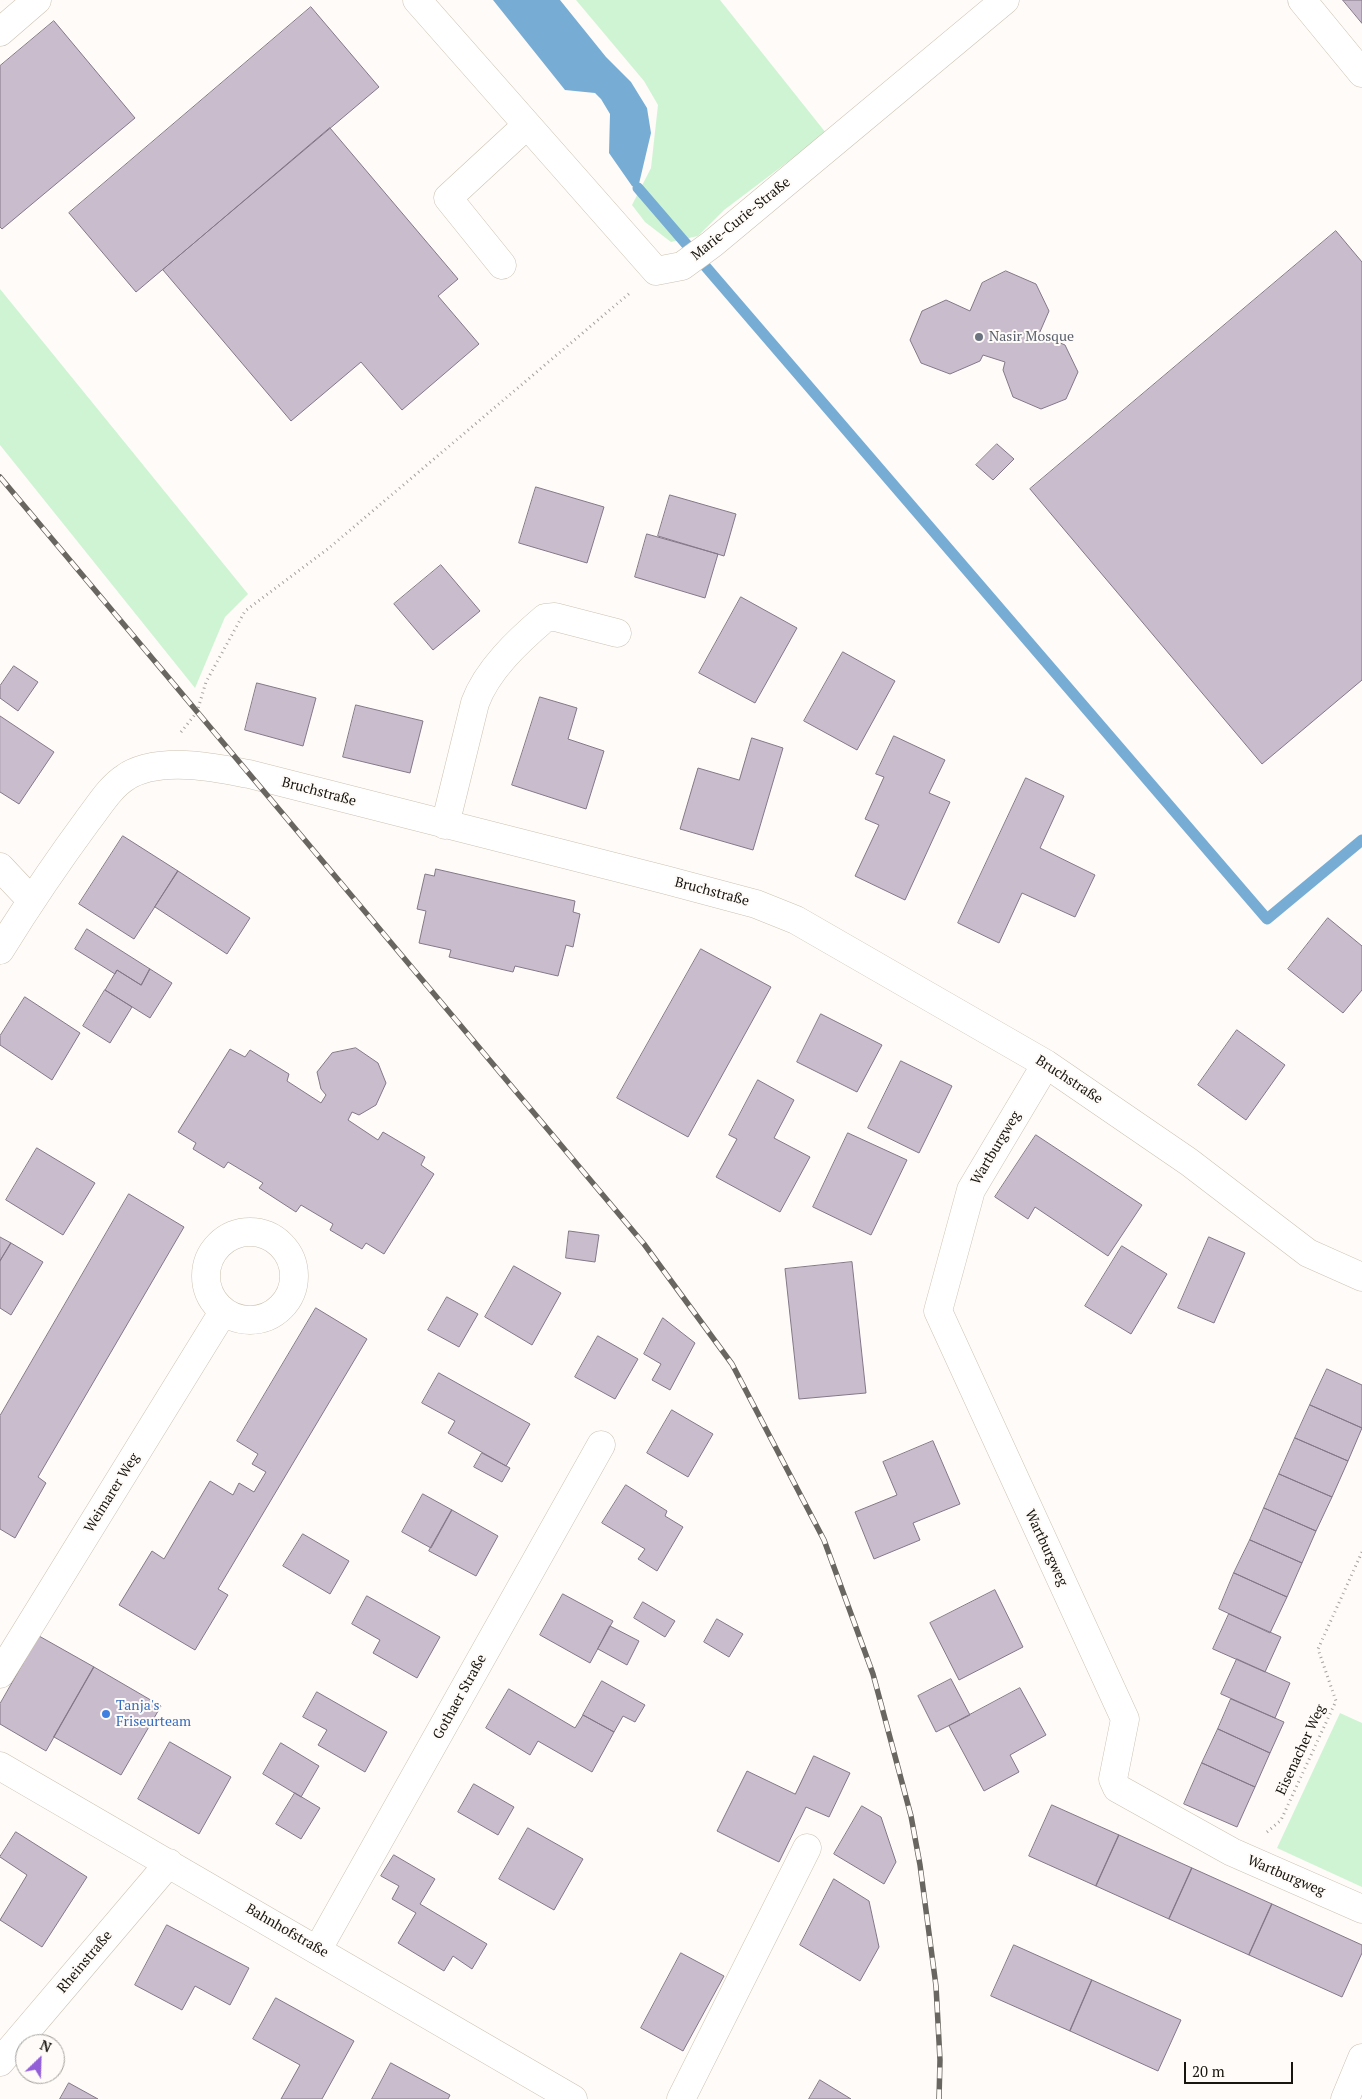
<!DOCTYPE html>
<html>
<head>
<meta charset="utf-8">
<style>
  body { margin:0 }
  #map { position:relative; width:1362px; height:2099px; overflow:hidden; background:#fefbf8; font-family:"PT Serif",serif }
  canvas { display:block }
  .north { position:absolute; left:15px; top:2034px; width:50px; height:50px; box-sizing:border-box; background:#fefbf8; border:1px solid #a29f9a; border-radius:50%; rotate:24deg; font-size:14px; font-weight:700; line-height:20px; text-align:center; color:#18140e }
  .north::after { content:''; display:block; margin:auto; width:18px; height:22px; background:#935fd8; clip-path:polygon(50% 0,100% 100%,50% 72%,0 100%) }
  .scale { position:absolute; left:1184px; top:2062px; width:109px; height:22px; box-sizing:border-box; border:2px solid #18140e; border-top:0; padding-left:6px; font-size:15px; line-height:18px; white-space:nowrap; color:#18140e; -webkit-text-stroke:4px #fefbf8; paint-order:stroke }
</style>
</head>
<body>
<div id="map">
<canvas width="1362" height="2099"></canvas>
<div class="north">N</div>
<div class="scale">20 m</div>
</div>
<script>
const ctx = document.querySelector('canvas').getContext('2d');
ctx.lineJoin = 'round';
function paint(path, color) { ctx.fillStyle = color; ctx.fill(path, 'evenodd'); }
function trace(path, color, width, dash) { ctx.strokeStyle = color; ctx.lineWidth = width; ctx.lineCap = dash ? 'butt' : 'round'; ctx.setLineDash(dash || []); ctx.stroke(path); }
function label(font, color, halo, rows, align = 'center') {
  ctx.font = font + ' "PT Serif",serif'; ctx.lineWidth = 4; ctx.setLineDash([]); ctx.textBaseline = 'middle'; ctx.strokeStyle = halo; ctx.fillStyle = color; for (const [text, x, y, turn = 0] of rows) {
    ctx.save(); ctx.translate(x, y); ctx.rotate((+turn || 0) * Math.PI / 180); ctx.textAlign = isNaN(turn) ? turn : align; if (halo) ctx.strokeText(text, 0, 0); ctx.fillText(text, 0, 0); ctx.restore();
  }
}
paint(new Path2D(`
  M576 0H720L826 133 724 210 698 236 671 242 645 222 632 205 651 168 658 105 644 81Z
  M0 289 248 594 225 617 195 688 0 445Z
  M1340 1713 1362 1723V1887L1277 1848Z`), '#cff4d3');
paint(new Path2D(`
  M493 0H560L606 57 631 82 647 108 651 133 638 188 632 186 609 153 610 114 601 99 595 93 565 90Z`), '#77add5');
trace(new Path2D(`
  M638 188 1267 919 1362 840`), '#77add5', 11);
const building = new Path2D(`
  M1343 0H1362V23Z
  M311 7 379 87 136 292 69 213Z
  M54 21 135 118 2 229 0 227V66Z
  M330 128 458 279 438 296 479 344 402 410 361 362 291 421 163 270Z
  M1336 231 1362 262V680L1262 764 1030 489Z
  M1006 271 1036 284 1049 311 1039 334 1065 345 1078 372 1066 399 1041 409 1013 397 1003 370 1005 362 983 355 980 361 950 374 921 363 910 340 922 311 946 300 970 311 982 283Z
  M997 444 1014 459 993 480 976 465Z
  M536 487 604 507 587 563 519 543Z
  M670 495 736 514 724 556 658 536Z
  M647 534 718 554 705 598 635 577Z
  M441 565 480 611 433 650 394 604Z
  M741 597 797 628 755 703 699 673Z
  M843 652 895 681 857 750 804 721Z
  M14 666 38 682 18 711 0 698V686Z
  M257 683 316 698 303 746 245 730Z
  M540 697 577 708 568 739 604 751 586 809 512 785Z
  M356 705 423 721 410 773 343 757Z
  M0 716 54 752 19 804 0 792Z
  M894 736 945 760 929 793 950 802 905 900 855 876 879 825 865 819 884 777 876 774Z
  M752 738 783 748 753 850 680 829 698 768 739 780Z
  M1026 778 1064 796 1040 848 1095 875 1075 917 1022 893 999 943 958 923Z
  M123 836 178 871 134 939 79 904Z
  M436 869 575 901 573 912 580 914 573 947 566 945 558 976 515 966 513 972 449 957 451 950 419 943 426 911 417 909 425 874 434 876Z
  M178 871 250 918 227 954 155 907Z
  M1328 918 1362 946V990L1343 1013 1288 969Z
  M87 929 150 969 141 985 117 970 115 974 75 949Z
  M701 949 771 987 688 1137 617 1098Z
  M150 969 172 983 150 1018 105 990 117 970 141 985Z
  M105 990 132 1007 110 1043 83 1026Z
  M25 997 80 1033 52 1080 0 1045V1036Z
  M821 1014 882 1045 857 1092 797 1062Z
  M1237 1030 1285 1065 1246 1120 1198 1085Z
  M356 1048 378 1063 386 1083 376 1105 359 1115 352 1112 348 1120 378 1140 383 1132 425 1157 421 1165 434 1174 384 1254 366 1243 362 1249 330 1230 333 1224 301 1205 296 1212 259 1188 263 1183 228 1162 224 1168 193 1149 196 1143 178 1132 230 1049 245 1057 250 1050 289 1074 287 1081 321 1103 326 1095 321 1089 317 1072 332 1053Z
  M901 1061 952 1086 919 1153 868 1128Z
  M758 1080 794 1100 774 1138 810 1157 780 1212 716 1177 737 1139 729 1135Z
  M848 1133 907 1160 871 1235 813 1207Z
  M1036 1135 1142 1205 1108 1256 1035 1207 1028 1219 995 1197Z
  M37 1148 95 1183 63 1235 6 1200Z
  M129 1194 184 1227 38 1477 46 1483 15 1538 0 1529V1416Z
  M569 1231 599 1235 595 1262 566 1258Z
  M0 1237 11 1243 0 1261Z
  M1209 1237 1245 1253 1214 1323 1178 1308Z
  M11 1243 43 1262 11 1315 0 1308V1261Z
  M1122 1246 1167 1274 1131 1334 1085 1306Z
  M852 1262 866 1393 799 1399 785 1269Z
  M514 1266 561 1293 532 1345 485 1317Z
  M447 1297 478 1314 459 1347 428 1330Z
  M316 1308 367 1339 218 1589 228 1595 195 1650 119 1605 152 1551 164 1559 210 1481 233 1495 239 1483 254 1492 266 1472 252 1464 258 1454 237 1441Z
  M663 1318 695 1343 670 1390 652 1380 661 1364 644 1354Z
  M598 1336 638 1359 615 1399 575 1377Z
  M1327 1369 1362 1385V1428L1310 1405Z
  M439 1373 530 1424 506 1466 448 1433 455 1421 422 1403Z
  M1310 1405 1362 1428 1348 1461 1295 1438Z
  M672 1410 713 1434 688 1477 647 1453Z
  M1295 1438 1348 1461 1332 1497 1279 1474Z
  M933 1441 960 1504 913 1523 920 1540 874 1559 855 1512 897 1495 883 1462Z
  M482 1453 510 1468 502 1482 474 1467Z
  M1279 1474 1332 1497 1316 1531 1264 1508Z
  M626 1485 667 1511 665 1516 683 1527 657 1571 638 1559 645 1549 602 1523Z
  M423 1494 452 1510 431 1548 402 1532Z
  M1264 1508 1316 1531 1302 1563 1250 1540Z
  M452 1510 498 1536 476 1576 429 1551Z
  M303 1534 349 1561 330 1594 283 1566Z
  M1250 1540 1302 1563 1287 1597 1234 1573Z
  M1234 1573 1287 1597 1270 1633 1219 1609Z
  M995 1590 1023 1647 959 1680 930 1623Z
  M563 1594 613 1621 590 1663 540 1635Z
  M367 1596 440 1637 417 1678 373 1653 380 1640 352 1624Z
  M643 1602 675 1621 665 1637 634 1618Z
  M1229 1614 1281 1637 1265 1672 1213 1649Z
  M717 1619 743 1634 729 1657 704 1642Z
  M610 1626 639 1641 627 1665 598 1649Z
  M39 1636 94 1667 46 1751 0 1724V1704Z
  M1237 1659 1290 1683 1275 1718 1221 1694Z
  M94 1667 161 1706 121 1775 54 1737Z
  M951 1679 970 1715 936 1732 918 1696Z
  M602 1681 645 1705 635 1722 623 1716 614 1732 583 1715Z
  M1020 1688 1046 1735 1010 1755 1019 1772 984 1791 949 1726Z
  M509 1689 575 1728 583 1715 614 1732 592 1772 538 1741 530 1755 486 1728Z
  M317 1692 387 1732 365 1772 318 1745 327 1730 303 1717Z
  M1231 1699 1284 1722 1270 1753 1218 1729Z
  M1218 1729 1270 1753 1255 1787 1202 1763Z
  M170 1742 231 1777 199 1834 138 1799Z
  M281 1743 319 1766 301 1797 263 1774Z
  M814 1756 850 1773 829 1817 806 1807 779 1862 717 1831 747 1771 795 1794Z
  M1202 1763 1255 1787 1237 1827 1184 1804Z
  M474 1784 514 1807 498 1835 458 1812Z
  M295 1793 320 1808 301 1839 276 1824Z
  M1052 1805 1119 1835 1096 1886 1029 1856Z
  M862 1806 881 1817 896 1862 884 1884 834 1854Z
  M528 1828 583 1859 554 1910 499 1879Z
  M16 1832 87 1877 42 1947 0 1920 27 1875 0 1857Z
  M1119 1835 1192 1868 1169 1919 1096 1886Z
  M394 1855 435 1879 420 1904 487 1944 472 1969 453 1956 444 1971 398 1943 416 1913 392 1899 399 1886 381 1876Z
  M1192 1868 1272 1904 1249 1955 1169 1919Z
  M834 1879 869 1901 879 1947 860 1981 800 1945Z
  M1272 1904 1362 1945V1953L1342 1997 1249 1955Z
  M167 1925 249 1968 230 2005 195 1986 182 2010 135 1985Z
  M1014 1945 1092 1980 1070 2031 991 1996Z
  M681 1953 724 1976 683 2051 641 2028Z
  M1092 1980 1181 2020 1158 2071 1070 2031Z
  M276 1998 354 2041 322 2099H281L300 2065 253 2039Z
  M391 2063 450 2095 448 2099H372Z
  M820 2080 851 2099H809Z
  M69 2083 98 2099H60Z`);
paint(building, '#c8bccd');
trace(building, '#847888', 1);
const minor = new Path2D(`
  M417 0 656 271 682 266 712 244 1005 0
  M1302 0 1362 73
  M0 32 37 0
  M502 265 448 198 527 125
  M445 825 475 703C487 670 518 641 545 618L555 617 617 633
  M0 867 31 900
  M0 950C28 905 57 862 88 820 99 806 110 787 126 777 131 773 140 770 147 768 180 760 216 768 249 774L666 880 756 904 796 920 1046 1064 1189 1162 1308 1253 1362 1277
  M1046 1064 971 1190 938 1311 1125 1719 1113 1779 1117 1788 1232 1852 1362 1909
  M206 1276a44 44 0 1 1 88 0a44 44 0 1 1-88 0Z
  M0 1674 223 1312
  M0 1766 573 2099
  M318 1949 601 1445
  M0 2062 169 1863
  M681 2099 807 1848
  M1345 2099 1362 2058`);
trace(minor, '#cdc2b1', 29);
trace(new Path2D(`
  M181 732 197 712 206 682 245 611 329 548 631 292
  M1267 1832 1281 1820 1336 1701 1318 1649 1362 1552`), '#a5a29e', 3, [1, 4]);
trace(minor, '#fff', 28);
const rail = new Path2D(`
  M0 477 644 1244 732 1364 824 1540 873 1674 911 1816 920 1865 936 1986 940 2060 939 2099`);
trace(rail, '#696560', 5.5);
trace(rail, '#fefbf8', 4, [11]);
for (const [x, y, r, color] of [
  [979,337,5,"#6b7280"],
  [106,1714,5,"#3f7fe0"]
]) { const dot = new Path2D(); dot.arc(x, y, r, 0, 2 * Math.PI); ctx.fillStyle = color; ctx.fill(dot); trace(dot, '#fefbf8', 2); }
label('14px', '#18140e', '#fefbf8', [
  ["Marie-Curie-Straße",741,219,-39],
  ["Bruchstraße",319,792,15],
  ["Bruchstraße",712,892,15],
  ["Bruchstraße",1069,1080,33],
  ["Wartburgweg",996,1148,-59],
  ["Weimarer Weg",112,1493,-58],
  ["Wartburgweg",1046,1548,65],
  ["Gothaer Straße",460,1697,-61],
  ["Eisenacher Weg",1301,1750,-65],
  ["Wartburgweg",1286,1876,23],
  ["Bahnhofstraße",287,1931,30],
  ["Rheinstraße",85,1962,-50]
]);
label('14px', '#5b616d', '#fefbf8', [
  ["Nasir Mosque",989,337]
], 'left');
label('14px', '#366cbe', '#fefbf8', [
  ["Tanja's",116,1706],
  ["Friseurteam",116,1722]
], 'left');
</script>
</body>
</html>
